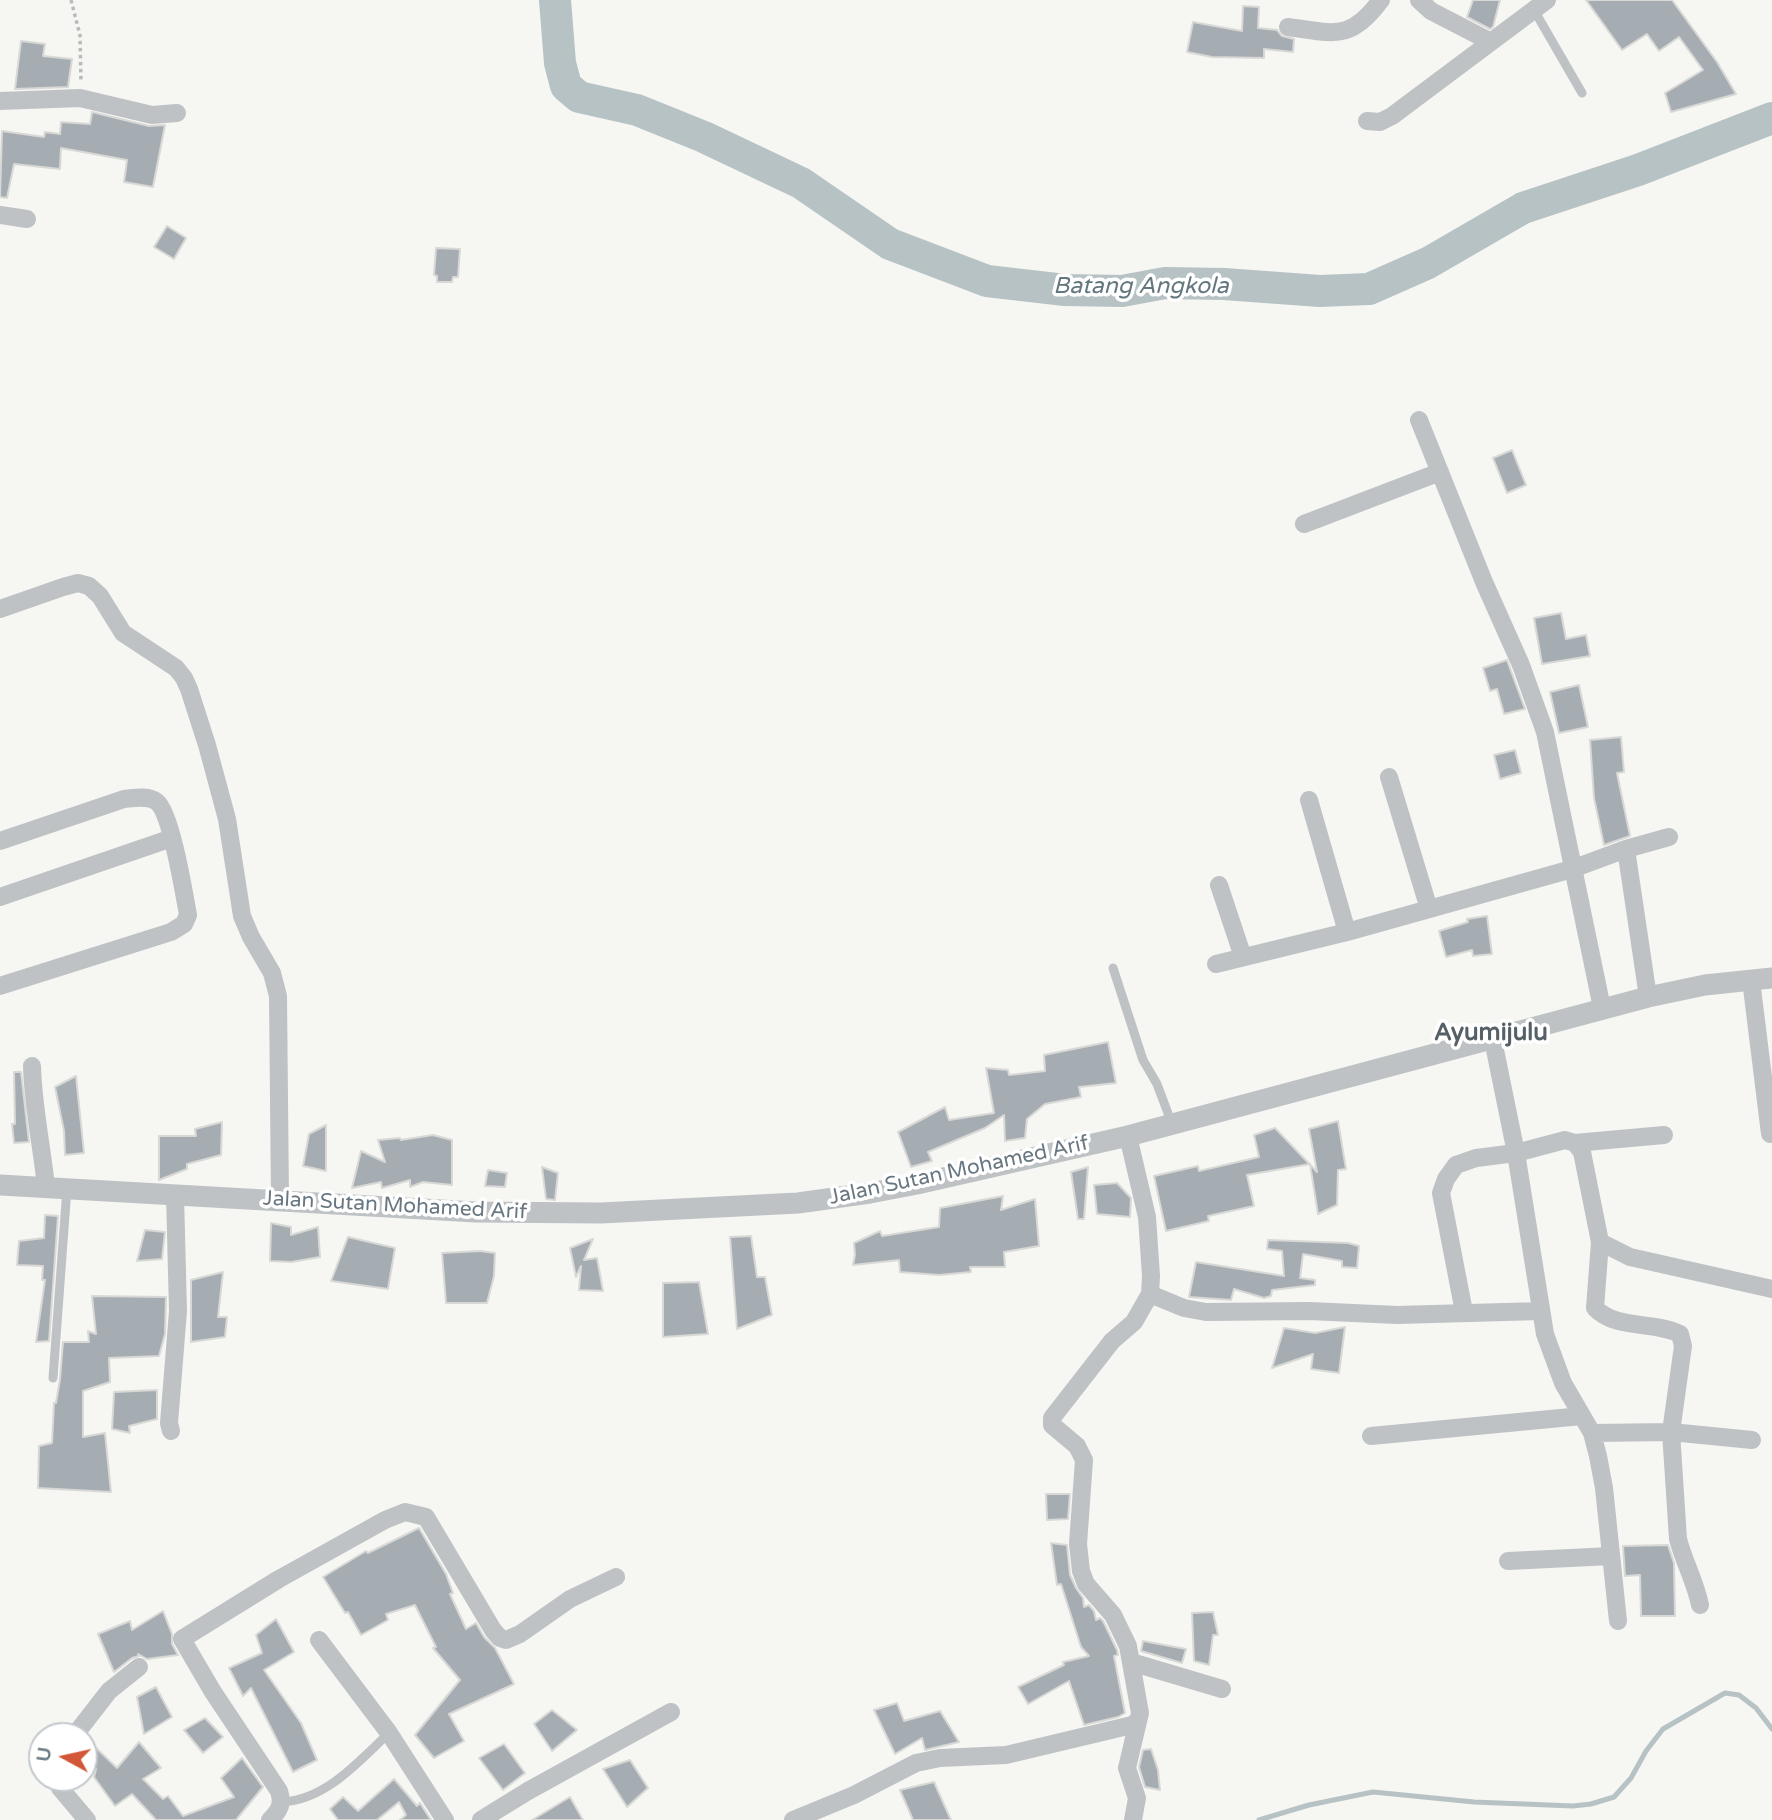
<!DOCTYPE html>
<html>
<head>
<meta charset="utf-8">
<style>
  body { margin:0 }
  #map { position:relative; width:1772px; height:1820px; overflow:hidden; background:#f6f6f3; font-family:"Varela Round",sans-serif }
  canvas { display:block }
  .north { position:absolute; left:28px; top:1722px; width:70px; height:70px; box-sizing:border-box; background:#fff; border:2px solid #c3c9cd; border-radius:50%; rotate:278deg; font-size:19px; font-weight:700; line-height:28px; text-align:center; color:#687781 }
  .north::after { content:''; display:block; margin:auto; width:24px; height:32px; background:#d25638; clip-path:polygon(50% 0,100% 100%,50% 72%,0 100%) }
</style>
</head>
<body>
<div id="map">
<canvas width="1772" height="1820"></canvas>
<div class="north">U</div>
</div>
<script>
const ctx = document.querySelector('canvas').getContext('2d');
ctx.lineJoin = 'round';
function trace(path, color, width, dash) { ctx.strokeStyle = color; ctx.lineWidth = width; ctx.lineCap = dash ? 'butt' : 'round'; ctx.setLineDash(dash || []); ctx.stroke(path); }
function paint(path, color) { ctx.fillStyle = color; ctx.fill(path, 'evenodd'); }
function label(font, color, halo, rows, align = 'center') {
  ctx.font = font + ' "Varela Round",sans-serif'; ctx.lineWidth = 7; ctx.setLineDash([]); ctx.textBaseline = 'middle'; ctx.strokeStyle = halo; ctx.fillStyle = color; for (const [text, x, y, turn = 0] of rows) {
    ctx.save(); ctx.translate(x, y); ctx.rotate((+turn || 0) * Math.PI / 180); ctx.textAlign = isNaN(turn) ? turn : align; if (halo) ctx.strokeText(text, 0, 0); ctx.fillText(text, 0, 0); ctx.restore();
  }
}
trace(new Path2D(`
  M1259 1820 1309 1805 1373 1792 1474 1802 1573 1806 1591 1804 1614 1797 1631 1778 1646 1751 1663 1729 1725 1693 1739 1695 1756 1708 1772 1729`), '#b7c2c5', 5);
trace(new Path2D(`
  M555 0 560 63 566 86 579 97 637 110 704 137 801 183 890 244 987 281 1065 290 1122 291 1165 283 1224 284 1320 291 1369 289 1428 263 1523 208 1638 170 1772 118`), '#b7c2c5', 32);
const building = new Path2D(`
  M1473 0H1500L1493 27 1490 29 1467 17Z
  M1586 0H1672L1717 62 1736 94 1671 112 1665 93 1703 70 1679 37 1659 51 1647 34 1622 50Z
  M1243 6 1259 7 1258 28 1277 30 1282 36 1294 39 1293 52 1264 49V58L1212 57 1187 52 1193 22 1242 31Z
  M21 41 45 44 43 56 72 59 68 87 15 89Z
  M92 112 149 126 165 125 153 187 124 182 127 160 61 148 60 169 14 164 7 198 0 197 2 131 44 137 45 132 60 134 61 122 90 124Z
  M167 226 186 238 174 259 154 247Z
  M436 248 460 249 458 277H453L452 282H437V276L434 275Z
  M1512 450 1526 485 1507 493 1493 458Z
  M1561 613 1566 639 1586 635 1590 656 1542 664 1534 618Z
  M1507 660 1525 709 1504 714 1497 689 1490 691 1483 668Z
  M1579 685 1588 727 1559 733 1550 692Z
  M1621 737 1624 772 1617 773 1630 836 1604 845 1594 798 1590 740Z
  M1515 750 1521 773 1500 779 1494 755Z
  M1487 916 1492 954 1473 956 1472 950 1446 957 1439 931 1468 922 1467 919Z
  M1108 1042 1116 1083 1079 1087 1081 1097 1045 1104 1027 1119 1025 1138 1005 1141 1004 1115 985 1128 928 1152 932 1161 911 1167 898 1132 945 1107 949 1120 994 1113 986 1068 1008 1070 1009 1075 1045 1071 1044 1055Z
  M14 1072H21L29 1142 14 1143 12 1124H15Z
  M76 1076 84 1153 65 1155 64 1131 55 1087Z
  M1338 1121 1346 1169 1338 1170 1337 1205 1318 1214 1310 1164 1247 1175 1254 1206 1208 1216 1209 1221 1166 1231 1154 1176 1198 1166 1199 1171 1259 1157 1254 1135 1275 1128 1317 1172 1309 1129Z
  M222 1122 221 1155 187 1164V1169L159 1180V1136H196L195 1129Z
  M326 1125V1171L303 1166 309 1134Z
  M433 1135 452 1140V1185L423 1182 410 1187V1180L382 1188 381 1182 352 1188 361 1151 385 1162 378 1140 400 1138 401 1140Z
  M542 1167 558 1173 555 1200 546 1199Z
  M1088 1167 1084 1219H1078L1071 1172Z
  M488 1170 507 1173 505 1187 485 1186Z
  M1117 1183 1131 1198 1130 1217 1097 1214 1094 1185Z
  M1003 1196 1001 1210 1035 1199 1039 1246 1004 1252 1005 1267H970L971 1272 939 1275 900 1272 899 1260 853 1265 855 1255 854 1243 880 1231 882 1236 939 1227 940 1208Z
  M45 1215 58 1216 49 1341 36 1342 45 1280H42L43 1266 17 1265 19 1241 44 1238Z
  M271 1223 291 1227V1235L318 1227 320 1257 291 1262 270 1261Z
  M145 1230 165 1232 162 1259 137 1261Z
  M751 1236 757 1277H765L772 1315 737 1329 730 1237Z
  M348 1237 395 1248 388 1289 331 1281Z
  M593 1239 584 1260 597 1258 603 1291 579 1290 581 1266 576 1277 570 1248Z
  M1268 1240 1348 1243 1359 1246 1357 1268 1342 1267V1261L1303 1254 1300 1278 1315 1280V1285L1272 1290 1271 1296 1264 1298 1234 1289 1231 1300 1189 1297 1196 1262 1284 1276 1282 1251 1267 1249Z
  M480 1251 495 1253 494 1276 487 1303H446L442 1253Z
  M223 1272 218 1317H227L225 1337 191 1342V1280Z
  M699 1282 708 1334 663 1337V1283Z
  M92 1296 166 1297 165 1334 159 1356 109 1358 110 1382 83 1391V1437L105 1433 111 1492 38 1488 39 1446 52 1443 54 1403H56L60 1379 63 1342H89L88 1331 96 1334Z
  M1345 1327 1339 1373 1311 1369 1313 1354 1272 1368 1284 1328 1315 1333Z
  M157 1390V1419L129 1426 130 1433 112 1429 114 1392Z
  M1046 1494H1070L1068 1519 1047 1520Z
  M419 1528 446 1574 453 1593 450 1594 466 1629 476 1623 484 1637 495 1648 514 1684 449 1714 464 1741 434 1758 415 1735 460 1680 433 1648 436 1647 415 1605 386 1614 388 1620 361 1635 348 1612 345 1613 323 1577 366 1551 368 1553Z
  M1051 1543 1067 1545 1070 1575 1076 1588 1083 1598 1084 1607 1089 1605 1094 1611 1096 1620 1100 1618 1103 1621 1117 1650 1118 1655 1114 1656 1125 1713 1118 1717 1084 1725 1069 1681 1028 1704 1018 1687 1064 1665 1063 1662 1089 1656 1081 1647 1061 1584 1057 1585Z
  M1668 1545 1674 1563 1675 1616H1641L1640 1575 1625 1576 1623 1546Z
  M163 1611 172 1634V1644L178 1655 147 1659 138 1654 139 1656 132 1658 114 1672 98 1634 130 1621 132 1630Z
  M1213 1612 1218 1635H1213L1209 1665 1194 1661 1192 1613Z
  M276 1619 294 1652 264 1670 301 1723 317 1760 293 1772 251 1688 243 1696 229 1668 262 1653 256 1635Z
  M1143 1641 1186 1649 1182 1663 1141 1651Z
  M156 1687 172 1717 144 1734 137 1697Z
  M897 1703 904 1721 940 1711 959 1742 925 1750 922 1738 895 1754 874 1710Z
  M552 1710 577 1730 552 1751 534 1724Z
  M205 1718 223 1737 203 1753 184 1730Z
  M139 1742 161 1768 143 1779 163 1799 168 1796 183 1816 234 1797 221 1778 242 1758 263 1787 236 1820H156L132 1794 115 1806 94 1777 96 1769 84 1778V1754L93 1745 117 1768Z
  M504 1744 525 1773 503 1790 479 1758Z
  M1151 1749 1158 1770 1160 1790 1145 1787 1139 1767 1143 1750Z
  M630 1760 648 1788 627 1807 603 1769Z
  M394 1779 417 1806 420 1803 431 1820H400L406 1815 399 1802 377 1820H338L330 1809 343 1797 358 1811Z
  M934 1782 951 1820H913L900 1790Z
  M570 1797 583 1820H532Z`);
paint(building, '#a6adb2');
trace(building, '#d8d8d6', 2);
trace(new Path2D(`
  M71 0 80 35 81 82`), '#b8bbbd', 3.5, [3.5, 3.5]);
trace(new Path2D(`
  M1534 10 1582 93
  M1113 968 1143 1060 1157 1084 1172 1124
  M53 1378 67 1188
  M282 1802C326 1800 359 1761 389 1733`), '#bec2c5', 9);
trace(new Path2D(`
  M1419 0 1431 11 1491 42
  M1288 27C1334 33 1350 42 1381 0
  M0 101 80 98 152 115 177 113
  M1367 121 1380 122 1392 116 1547 0
  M0 215 27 219
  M1419 420 1484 582 1521 665 1545 732 1602 1008
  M1304 524 1440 472
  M0 609 63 587 78 583 89 586 100 596 123 633 176 668 184 678 189 689 207 745 227 819 242 916 251 937 272 973 278 996 280 1200
  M1389 777 1429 909
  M1309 800 1347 932
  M0 841 124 799C134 798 148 795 157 802 171 813 184 893 188 915L184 924 171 932 0 986
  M1626 849 1648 997
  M1219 885 1243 957
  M0 897 172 838
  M1216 964 1347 932 1572 869 1626 849 1669 837
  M1751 980 1770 1134
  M1493 1040 1516 1153 1545 1334 1563 1383 1592 1433 1598 1456 1604 1488 1618 1621
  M32 1066C33 1107 42 1147 46 1187
  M1128 1136 1147 1217 1151 1276 1150 1294 1134 1322 1112 1341 1052 1418V1425L1077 1446 1084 1460 1078 1544 1081 1571 1086 1584 1113 1615 1128 1646 1140 1713 1127 1768 1137 1798 1133 1820
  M1575 1143 1664 1135
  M1600 1242 1630 1257 1772 1289
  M1150 1294 1184 1308 1206 1312 1309 1311 1397 1315 1541 1311
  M1464 1312 1441 1193 1446 1179 1456 1165 1476 1158 1516 1153 1565 1140 1575 1143 1582 1152 1600 1242 1595 1308C1616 1330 1654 1321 1680 1334L1683 1346 1671 1432 1678 1539C1684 1562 1695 1581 1700 1605
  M171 1431 169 1423 178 1311 175 1195
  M1592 1433 1671 1432 1752 1440
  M1371 1436 1582 1416
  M1508 1561 1611 1556
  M319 1640 389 1733 445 1820
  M1131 1662 1222 1689
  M74 1736 109 1691 139 1667
  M56 1778 60 1788 87 1820
  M270 1820C280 1810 283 1804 279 1791L213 1692 182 1639 279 1579 385 1520 405 1512 426 1517 493 1630 500 1638 506 1640 520 1634 570 1599 616 1577
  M481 1820 528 1791 671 1712
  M793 1820 854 1795 916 1763 940 1758 1006 1755 1132 1725 1138 1721`), '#bec2c5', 18);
trace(new Path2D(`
  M0 1185 476 1212 601 1213 798 1203 870 1193 917 1184 1128 1136 1648 997 1705 985 1772 978`), '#bec2c5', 21);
label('21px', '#687781', '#fff', [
  ["Jalan Sutan Mohamed Arif",959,1171,-12],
  ["Jalan Sutan Mohamed Arif",395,1206,3]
]);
label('italic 23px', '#64777e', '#fff', [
  ["Batang Angkola",1141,287]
]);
label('bold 24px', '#556067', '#fff', [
  ["Ayumijulu",1491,1034]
]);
</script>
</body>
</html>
